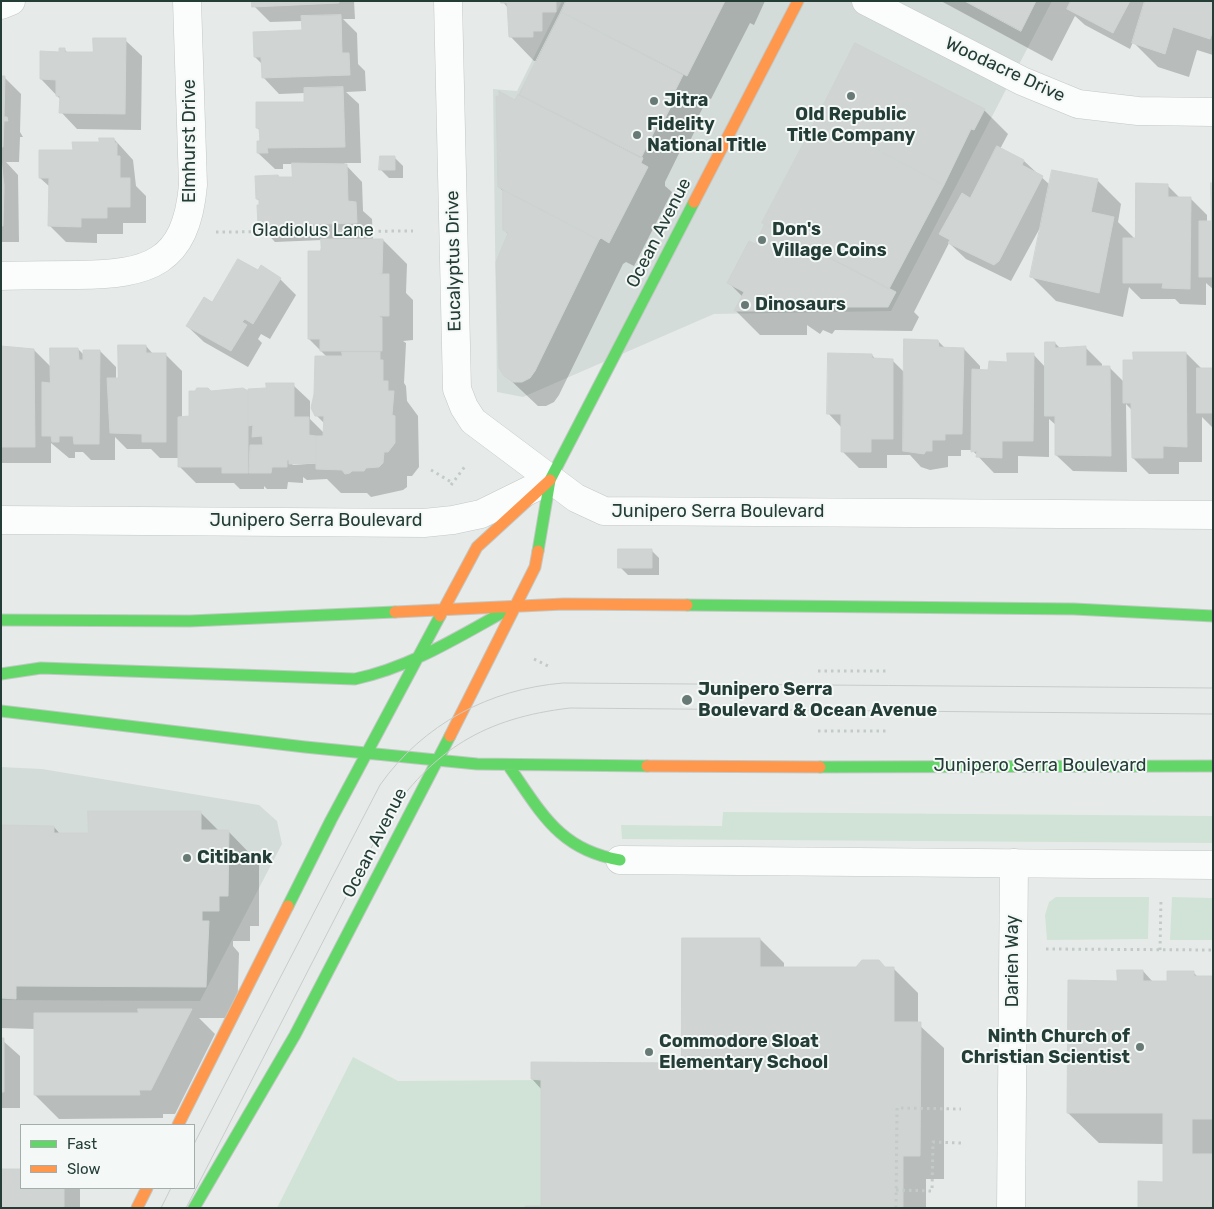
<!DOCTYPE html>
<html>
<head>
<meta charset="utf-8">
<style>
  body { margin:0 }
  #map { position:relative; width:1214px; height:1209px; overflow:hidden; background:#e6ebe9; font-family:Rubik,sans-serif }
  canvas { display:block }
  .frame { position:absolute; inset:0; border:2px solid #243d37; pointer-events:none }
  .legend { position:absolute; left:20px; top:1124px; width:175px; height:65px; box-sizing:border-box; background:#f4f9f7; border:1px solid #a1aeaa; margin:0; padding:6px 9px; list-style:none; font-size:15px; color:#243d37 }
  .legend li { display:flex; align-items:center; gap:10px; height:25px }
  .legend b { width:25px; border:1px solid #a1aeaa }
</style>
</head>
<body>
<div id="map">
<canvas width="1214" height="1209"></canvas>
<div class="frame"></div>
<ul class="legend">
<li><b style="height:6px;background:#63d668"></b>Fast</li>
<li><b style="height:6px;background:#ff974d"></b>Slow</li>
</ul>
</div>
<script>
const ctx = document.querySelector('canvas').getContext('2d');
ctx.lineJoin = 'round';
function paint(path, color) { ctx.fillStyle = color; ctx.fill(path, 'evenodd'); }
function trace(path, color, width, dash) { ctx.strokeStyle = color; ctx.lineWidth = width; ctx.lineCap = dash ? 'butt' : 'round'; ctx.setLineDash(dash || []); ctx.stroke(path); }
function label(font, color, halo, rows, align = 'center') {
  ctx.font = font + ' Rubik,sans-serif'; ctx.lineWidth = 4; ctx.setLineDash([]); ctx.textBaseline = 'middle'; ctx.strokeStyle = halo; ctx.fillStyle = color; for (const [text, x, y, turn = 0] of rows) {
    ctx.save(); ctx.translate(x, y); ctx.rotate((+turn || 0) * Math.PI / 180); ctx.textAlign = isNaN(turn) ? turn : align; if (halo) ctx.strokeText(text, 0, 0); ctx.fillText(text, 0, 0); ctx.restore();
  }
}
paint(new Path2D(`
  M562 1H1052L891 311 714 314 523 397 497 392 493 89 517 91Z
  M1 767 42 769 259 805 277 821 282 844 200 1001 1 1000Z`), '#d4dcd9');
paint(new Path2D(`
  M723 812 1213 816V843L622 839 621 825 722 826Z
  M1056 897H1149L1148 939 1047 940 1045 915 1049 902Z
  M1172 897 1213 898V940H1170Z
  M353 1057 398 1081 541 1080V1206H525V1208H277Z`), '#d0e3d6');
paint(new Path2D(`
  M253 1H354L355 19H343L357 33 358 64 365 71 366 91 346 92 359 104 361 163H344L362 182 363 211 372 219 373 240H383L407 264 406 293 413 300V340L403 341 406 343 404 383 406 386 407 401 418 416 419 467 412 476H407V487L403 490 371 497 367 493H341L327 479 307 480 303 477V483L288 482 287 489H267L264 486V489H240L234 483H196L179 466V458H160L151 449H127L115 437V460H91L83 452H75V458H69L51 443V463H1V348L34 350 51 367 78 349 85 356 100 351 116 367V379H119L146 346 153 354H165L182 371V418L191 417 210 392 249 393 293 385 310 401V419L325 434V424L316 415 327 357 309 339 322 240 275 242 259 225 261 202 257 199 280 179H294V164H283V169H275L258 153 261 131 257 128 305 103V93L279 94 263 77V65L255 57 303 31V21L270 22 254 6ZM322 461V463L293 465 291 463Z
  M502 1H765L754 25 750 23 711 99 708 98 698 117 700 120 689 143 685 141 665 182V186L672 192 634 266 626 262 623 264 559 395 554 402 546 406H538L505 375 509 235 504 230V192L499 187 515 102 538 61H534L510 36 509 9Z
  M941 1H1213V55L1197 50 1189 77 1158 67 1133 42 1130 49 1085 25 1075 16 1052 61Z
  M125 40 142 56 141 130 77 129 61 112V100L41 79 64 49 68 53H94Z
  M1 77H4L21 94 20 132 23 137H20L19 162H6L18 175 19 242H1Z
  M984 110 1008 134 1000 149 1024 161 1050 185 1097 180 1121 204 1118 222 1137 241 1167 185 1181 199H1191L1207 215V222H1213V184V289L1206 283V305L1180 304 1175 299H1141L1129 287 1123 317 1056 301 1032 277 1041 226 1011 281 966 259 949 243 914 312 919 317 912 331 835 330 832 334 823 330 820 334 807 325V335H760L736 311 743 297 729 283 756 246Z
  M114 139 133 160 136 186 146 196V223H123V234H97V243L66 242 50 226V187L40 178 74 151Z
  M395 158 403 166V178H389L381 170Z
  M258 272 280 279 296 295 270 339 261 334 258 339 262 343 248 367 204 342 187 326 212 304Z
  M938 341 946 349H964L980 366V371H990L1033 354 1046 368 1055 343 1061 349 1065 347 1086 348 1102 364V368H1110L1125 383 1186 353 1202 369H1213V428L1202 417V462H1179V474H1149L1133 458 1132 410 1126 404 1127 472 1073 471 1056 455 1057 426 1049 419V457L1018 456V473H994L972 450H961V456H948V467L930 470 921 467 910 455H887V468H859L842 451V428L828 413 872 355 876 360H892L905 373Z
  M651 550 659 558V575H628L620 567Z
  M200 812 220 832H229L259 863V926H250V941H233V946L239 953 237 1018H199L215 1034 175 1114H163V1118L59 1119 35 1095V1029L1 1028V827H54L60 834H89Z
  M760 939 784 963V968L894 969 918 993V1024L944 1048V1179H926V1208H526L542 1207V1090L532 1079 683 1064Z
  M1143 971 1153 982H1168L1193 972 1198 977H1213V1208L1164 1183V1144L1099 1143 1068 1113 1119 982Z
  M1 1039 20 1056V1108H1Z
  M1 1170 21 1171V1188H80V1208H1Z`), '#0003');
const building = new Path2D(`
  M252 1H339V3L252 7Z
  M501 1H556V12H542V31H533V37H509L507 3H501Z
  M566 1H725L687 76 561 12Z
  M965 1H1036L1021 31Z
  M1071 1H1130L1113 33 1067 9Z
  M1145 1H1213V30L1210 39 1173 27 1165 54 1132 43Z
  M561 12 683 75 674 93 677 95 664 120 661 118 641 158 519 95Z
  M341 15 342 53H349L350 75 262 78 261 57H254L253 32 302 30 301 16Z
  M93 38H126L125 114 59 113 60 96H56V80L40 79V51L59 52V48H65V52H93Z
  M855 43 985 109 974 130 971 129 944 185 817 118Z
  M1 76H5L4 117H7L8 121H4L3 147H1Z
  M343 87 345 147 267 148 268 153H257V141H260L259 128H256V102H304V88Z
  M499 91 515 100 518 94 643 158 641 163 648 167 609 243 601 238 599 240 498 187 496 96H499Z
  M817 118 944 185 889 289 762 223Z
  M99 138H114L115 143H117V156H120V178H130V207H107V218H81V227L48 226 49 178H39V150H73L72 142H99Z
  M997 146 1024 160 1022 165 1043 176 999 261 994 265 948 243 950 240 939 234 962 193 970 198Z
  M380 156H395V170H379Z
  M1 158 4 186 3 226H1Z
  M292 163 347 164 348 201 356 202 357 223 258 226 257 205H259V199H256L255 176 278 175 279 177H292Z
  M1052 170 1098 179 1091 212 1114 217 1099 293 1030 277Z
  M1136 183 1168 184V197H1191L1190 289 1162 288 1163 283H1123V238H1135Z
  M1211 183 1213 277H1199V221H1211Z
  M503 190 599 240 535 371 530 378 522 382H513L504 376 499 368 496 262 508 233 503 230Z
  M765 224 896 292 888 307H811L808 311 799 306 796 311 783 303V311H734L744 292 727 283 749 241 755 244Z
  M321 239H383L382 273 377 274H389V316H378L382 318V351H320V339H308V251H321Z
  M238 259 258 270 261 265 281 278 253 324 245 319 242 322 247 325 231 351 186 326 204 297 212 302Z
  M904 339 938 340 939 347 964 348 962 434H945V440H932V451H926L924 454 903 451Z
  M1045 342H1055V348L1086 346V366H1110L1111 456 1055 455V416H1045Z
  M118 345H146V353H166V442H142V434L110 433 107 378H118Z
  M1 346 34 349 35 447H1Z
  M50 348H78L79 360H83V350H100L99 444H74L73 436H59V442H52L51 436H42V382L50 383Z
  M342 352H380V360H383V381H388V391H394L392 415 395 416V443L388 452H384L383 463 379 467 366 468 364 471H352L350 473 345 474 342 470 316 469V436H323L324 416H315L311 408 314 394 315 356H342Z
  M1133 352H1186L1187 447 1163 446V458H1132L1131 403H1123V360H1133Z
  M828 353 872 354V358L893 359V439H871V452H841V414H827Z
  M1007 353H1034L1033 441H1002V458L976 457 977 451 971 452 972 369 988 370 989 361 1007 362Z
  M1197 368H1213V413H1197Z
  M266 383H294V417H309V435L316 436V463L289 464V460H287V467H272L271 473H249L250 445H263L262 436 252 437 253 425 248 426V389L266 388Z
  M197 388H208L211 391 243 388 248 391V473H222V467H178V417L189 416V391H195Z
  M618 549H652V568H618Z
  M88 811H201V830H229L228 896H219V911H202V921H209L206 987 16 986V999L1 998V825L54 826V833H88Z
  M682 938H760V967H856L862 960H879L885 967H894V1022H921L920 1156H903V1208H525V1206H541V1080L531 1079V1062L681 1063Z
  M1117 970H1143V981H1167V971H1194V976H1213V1119H1192V1154H1213V1208H1138V1181L1163 1182V1113H1067L1068 980 1117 981Z
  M138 1009H192L151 1090H139L140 1095H34V1013H138Z
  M1 1038H4V1092H1Z
  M1 1169H21V1188H64V1208H1Z`);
paint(building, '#d0d4d3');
trace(building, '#ced4d2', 1);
const street = new Path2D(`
  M448 1 457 389 464 407 473 421 576 498 604 511 1213 515
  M866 1 1022 81 1078 104 1138 111 1213 112
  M1 5 11 1
  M1 276C27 275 52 275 78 275 149 274 186 264 193 185L187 1
  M1 520 424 523 453 520 481 514 540 485
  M620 860 1213 865
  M1011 1208 1014 863`);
const fast = new Path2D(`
  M538 551 550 480 694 202
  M687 605 1074 609 1213 616
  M1 620 190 621 395 612
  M1 674 41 668 355 679C411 667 458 637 507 610
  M1 711 305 747 477 764 647 766
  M508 765C541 812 559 850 620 860
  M820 767 1213 766
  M288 906 331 820 440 616
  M194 1208 295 1035 450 736`);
const slow = new Path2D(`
  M694 202 798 1
  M395 612 564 604 687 605
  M440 616 477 547 550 480
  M450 736 535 567 538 551
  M647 766 820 767
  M178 1125 288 906
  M137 1208 147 1188`);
trace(street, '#c3c8c6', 29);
trace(fast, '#c2c8c6', 13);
trace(slow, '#c2c8c6', 13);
trace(new Path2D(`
  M216 232 413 231
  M431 470 453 483
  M451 485 466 465
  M534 659 548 666
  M818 671H888
  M818 731H888
  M1046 949 1213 950
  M1160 950 1161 898
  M896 1190 932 1191 933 1142 961 1143
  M896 1208 897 1108 961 1109`), '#c2cbc7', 3, [2.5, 4]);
trace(street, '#fbfcfc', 28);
trace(fast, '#63d668', 11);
trace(slow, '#ff974d', 11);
trace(new Path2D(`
  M194 1144 380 785C423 724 490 689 563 683L1213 688
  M161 1208 171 1188
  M186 1208 385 821C433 749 485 718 570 708L1213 714`), '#c7ccca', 1);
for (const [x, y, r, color] of [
  [851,96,5,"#687a75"],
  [654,101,5,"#687a75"],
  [637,135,5,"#687a75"],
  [762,240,5,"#687a75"],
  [745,305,5,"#687a75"],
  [687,700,6,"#687a75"],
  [187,858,5,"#687a75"],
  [1140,1047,5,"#687a75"],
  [649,1052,5,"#687a75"]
]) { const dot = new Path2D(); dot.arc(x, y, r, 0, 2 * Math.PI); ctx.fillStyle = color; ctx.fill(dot); trace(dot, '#f4f9f7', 2); }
label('18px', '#243d37', '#f4f9f7', [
  ["Woodacre Drive",1005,70,25],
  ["Elmhurst Drive",190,141,-90],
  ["Gladiolus Lane",313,231],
  ["Ocean Avenue",659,233,-63],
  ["Eucalyptus Drive",454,261,-91],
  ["Junipero Serra Boulevard",718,512],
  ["Junipero Serra Boulevard",316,521],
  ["Junipero Serra Boulevard",1040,766],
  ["Ocean Avenue",375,843,-63],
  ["Darien Way",1013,961,-90]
]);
label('bold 18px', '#243d37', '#f4f9f7', [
  ["Jitra",664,101],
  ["Old Republic",851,115,"center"],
  ["Title Company",851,136,"center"],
  ["Fidelity",647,125],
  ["National Title",647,146],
  ["Don's",772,230],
  ["Village Coins",772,251],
  ["Dinosaurs",755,305],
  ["Junipero Serra",698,690],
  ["Boulevard & Ocean Avenue",698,711],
  ["Citibank",197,858],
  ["Ninth Church of",1130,1037,"right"],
  ["Christian Scientist",1130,1058,"right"],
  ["Commodore Sloat",659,1042],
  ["Elementary School",659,1063]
], 'left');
</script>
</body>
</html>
